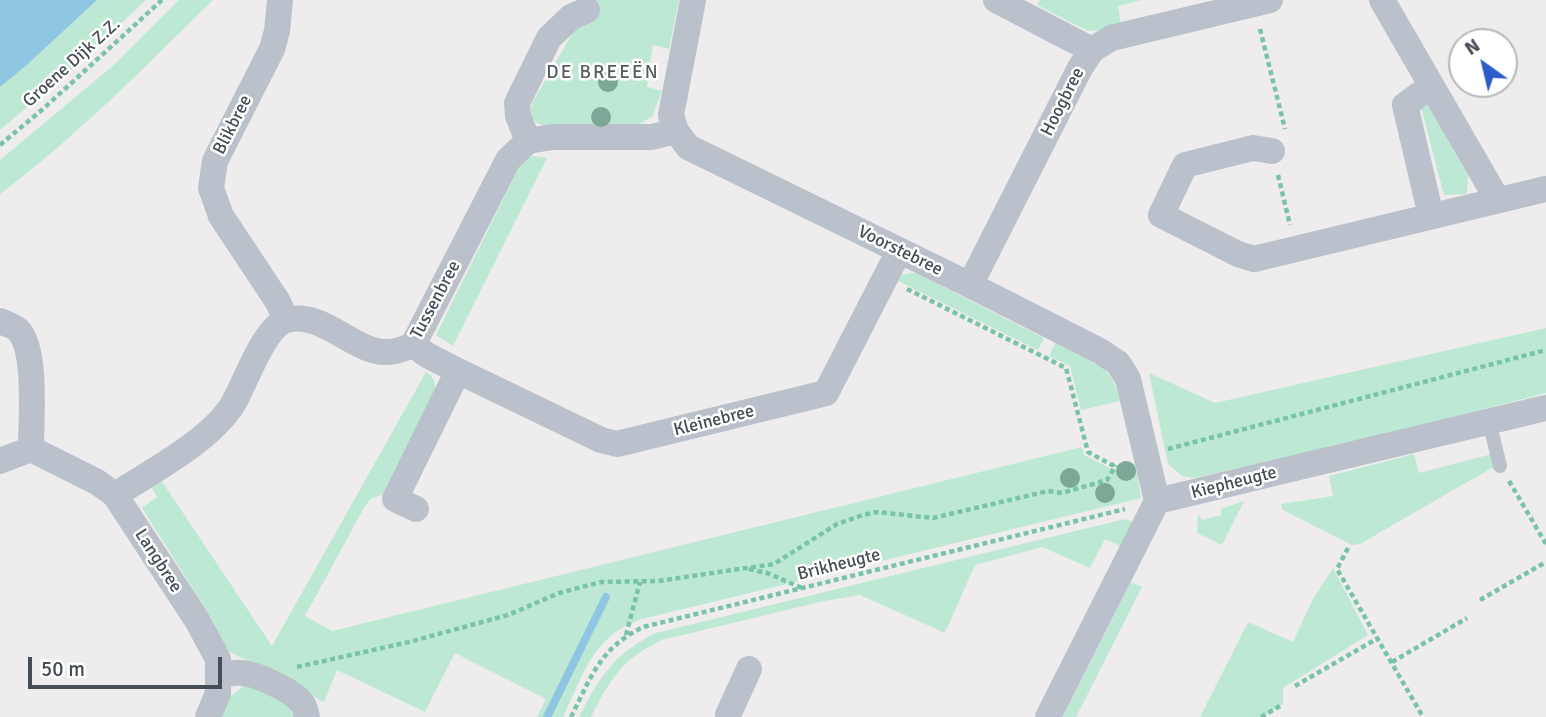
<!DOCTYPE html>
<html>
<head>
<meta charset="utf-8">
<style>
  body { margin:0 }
  #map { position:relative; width:1546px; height:717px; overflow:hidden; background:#eeecec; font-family:Signika,sans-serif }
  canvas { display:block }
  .north { position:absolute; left:1448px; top:28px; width:70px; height:70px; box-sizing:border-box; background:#fff; border:2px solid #b5b8bc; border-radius:50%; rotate:326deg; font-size:19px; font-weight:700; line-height:28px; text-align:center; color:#464d57 }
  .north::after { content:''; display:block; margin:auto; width:24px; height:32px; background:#2b5cca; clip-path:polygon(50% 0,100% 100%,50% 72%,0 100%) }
  .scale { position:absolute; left:28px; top:657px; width:194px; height:32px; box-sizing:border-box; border:4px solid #464d57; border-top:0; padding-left:9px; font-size:21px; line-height:24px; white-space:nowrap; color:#464d57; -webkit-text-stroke:5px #fff; paint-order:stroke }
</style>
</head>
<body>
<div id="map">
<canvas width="1546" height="717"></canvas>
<div class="north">N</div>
<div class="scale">50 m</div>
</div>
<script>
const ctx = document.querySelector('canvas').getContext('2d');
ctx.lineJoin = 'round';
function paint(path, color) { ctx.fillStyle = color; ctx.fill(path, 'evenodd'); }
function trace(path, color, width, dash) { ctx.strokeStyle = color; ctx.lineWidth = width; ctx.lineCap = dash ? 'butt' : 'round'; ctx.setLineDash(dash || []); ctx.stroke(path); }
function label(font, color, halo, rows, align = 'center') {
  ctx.font = font + ' Signika,sans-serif'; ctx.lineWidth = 5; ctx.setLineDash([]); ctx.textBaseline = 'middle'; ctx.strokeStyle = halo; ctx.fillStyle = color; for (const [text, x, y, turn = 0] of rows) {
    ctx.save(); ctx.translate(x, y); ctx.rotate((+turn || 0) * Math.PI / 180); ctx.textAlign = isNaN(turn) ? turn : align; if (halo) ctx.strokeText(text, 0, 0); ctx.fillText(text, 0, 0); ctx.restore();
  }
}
paint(new Path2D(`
  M97 0H146L72 69 0 130V87L28 64Z
  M179 0H213C145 67 77 136 0 194V160L115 64Z
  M596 0H679L669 49 653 45 647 87 662 91 652 117 639 124 543 125C532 122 529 115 532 103L576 27Z
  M1040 0H1142L1118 6 1121 25 1096 31 1086 30 1037 5Z
  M1420 103H1428L1468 176 1467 194 1444 195Z
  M534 156 547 158 453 346 436 335 521 163 527 157Z
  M911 273 918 274 1044 338 1038 350 898 281 900 275Z
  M1546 328V393L1411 428 1195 478 1182 476 1168 464 1149 373 1215 403Z
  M1055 343C1090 360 1110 360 1120 401L1081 410 1070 366 1049 356Z
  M426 372C434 376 435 383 436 392L383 494 371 499 365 506 305 616 332 631 1082 447 1084 455 1112 469 1135 463 1141 498 638 620C591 639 584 674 563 717H537L546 699 455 653 425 712 337 670 324 702 227 650 210 616 142 508 157 497 151 486 161 480 272 646Z
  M1414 454 1419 473 1492 454 1495 466 1360 544 1352 545 1283 510 1281 504 1333 496 1329 476Z
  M1244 501 1222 545 1197 533 1198 514 1202 520 1221 515V509Z
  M1125 519 1134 522 1122 547 1105 539 1090 568 1042 547 975 565 945 633 860 595 824 601 662 640C623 658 610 679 591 717H579C599 677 615 653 656 633Z
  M1333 568 1368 635 1283 688V704L1263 717H1200L1248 622 1293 642 1313 599Z
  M1131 582 1142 587 1076 717H1063Z
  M244 686H253L288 705 294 717H220L230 697Z`), '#bde9d4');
paint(new Path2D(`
  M0 0H97L28 64 0 87Z`), '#8fc6e2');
trace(new Path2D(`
  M547 717 606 597`), '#8fc6e2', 8);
trace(new Path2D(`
  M1260 29 1285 129
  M0 145 43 109 162 0
  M1278 175 1290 225
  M907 289 1066 368 1088 452 1112 465 1116 464
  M1168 449 1546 350
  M1509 481 1546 544
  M1348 548 1337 569 1423 717
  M749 569 767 573 802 588
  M1480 600 1546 562
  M626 635 640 582
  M1392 662 1467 618
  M297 667 409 642 508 615 559 593 601 582 658 581 774 564 837 524 863 515 877 512 933 518 1048 491 1062 493 1107 480 1116 465
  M1295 686 1378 638
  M571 717C591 677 600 648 643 627L1125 509
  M1261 717 1280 706`), '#79c3a8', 4.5, [5, 3.5]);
trace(new Path2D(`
  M1489 421 1500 466`), '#bbc1ca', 14);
trace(new Path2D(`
  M280 0 277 31 272 49 215 161 211 188 221 216 278 302 286 320
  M693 0 671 115 676 131 688 147 970 285 1100 351 1118 363 1128 379 1157 501
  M996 0 1092 50
  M1382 0 1497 199
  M1431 86 1405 105 1431 216
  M528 141 518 116 517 103 549 38 571 17 587 10
  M1272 151 1253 148 1185 165 1161 215 1238 254 1254 259 1546 189
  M970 285 1080 68 1092 50 1111 38 1270 0
  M0 321C6 324 15 326 19 331 37 351 31 421 31 449
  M413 345 427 355 458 371 601 440 617 444 826 393 899 251
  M0 461 31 449 97 482 115 495 197 620 218 659V693L208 717
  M115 495C152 471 210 441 233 404 245 384 264 326 287 320 323 310 355 354 388 352 397 352 405 348 413 345L508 160 528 141 552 137H652L676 131
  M1157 501 1546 408
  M416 509 395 499 458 371
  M219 676C226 675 234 672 241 673 255 673 293 691 301 702 305 706 306 712 307 717
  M728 715 749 669
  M1048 717 1157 501`), '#bbc1ca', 26);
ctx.fillStyle = '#7ca897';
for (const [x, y] of [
  [608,82],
  [601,117],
  [1126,471],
  [1070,478],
  [1105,493]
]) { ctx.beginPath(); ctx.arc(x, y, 10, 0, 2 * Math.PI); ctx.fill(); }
label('18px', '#464d57', '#fff', [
  ["Groene Dijk Z.Z.",72,63,-42],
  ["Hoogbree",1063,102,-63],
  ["Blikbree",233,125,-63],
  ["Voorstebree",900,251,26],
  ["Tussenbree",436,300,-62],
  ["Kleinebree",714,421,-14],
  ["Kiepheugte",1234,483,-14],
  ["Langbree",158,561,57],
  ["Brikheugte",839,565,-14]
]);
ctx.letterSpacing = '2px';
label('19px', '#595c60', '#fff', [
  ["DE BREEËN",603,73]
]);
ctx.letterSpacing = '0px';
</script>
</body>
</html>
